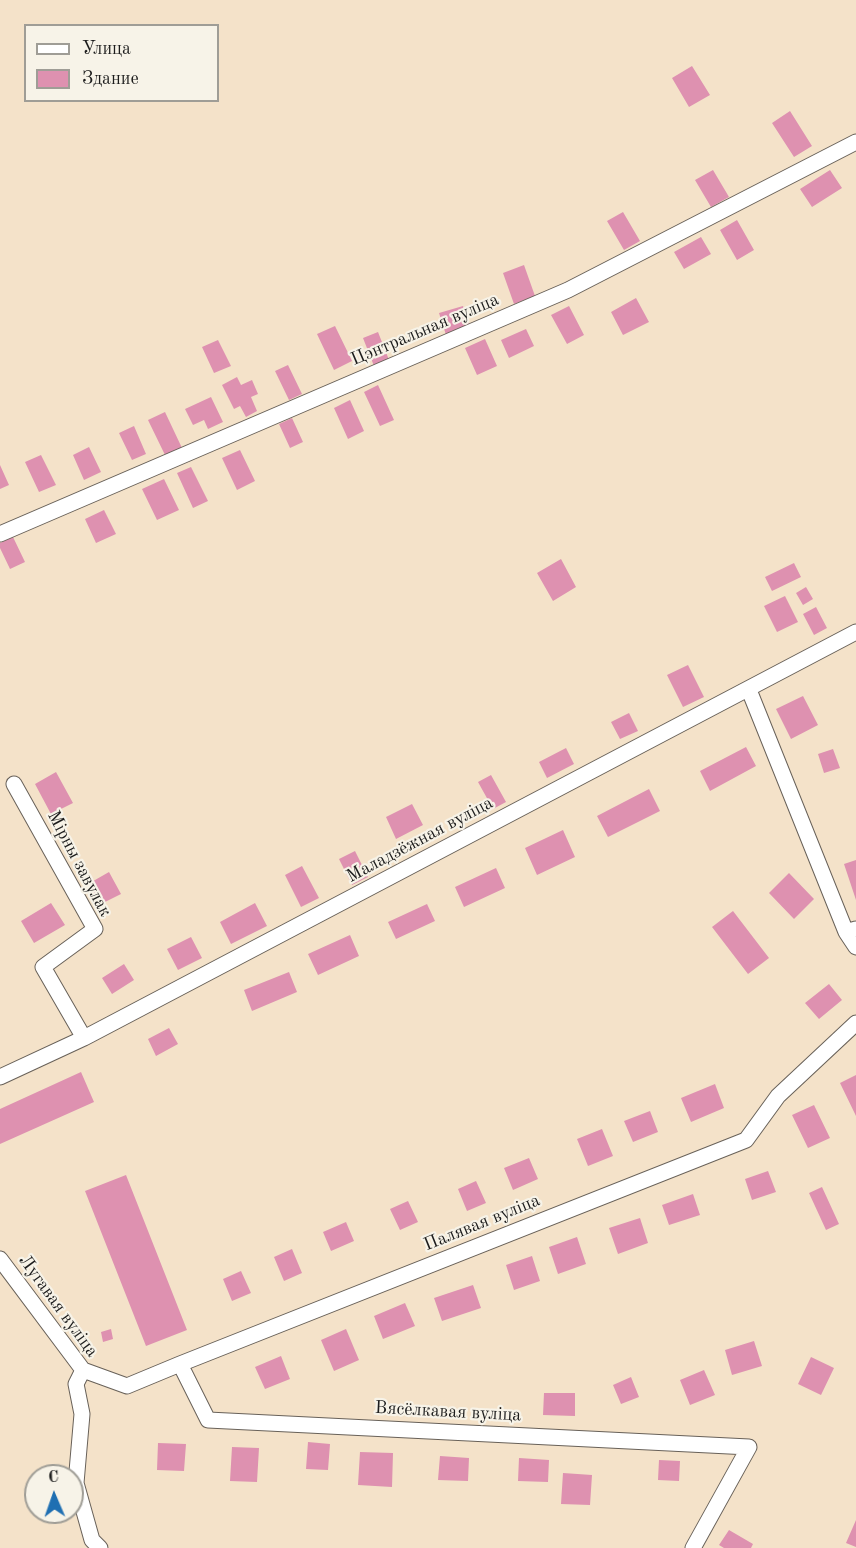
<!DOCTYPE html>
<html>
<head>
<meta charset="utf-8">
<style>
  body { margin:0 }
  #map { position:relative; width:856px; height:1548px; overflow:hidden; background:#f4e2c9; font-family:"Old Standard TT",serif }
  canvas { display:block }
  .legend { position:absolute; left:24px; top:24px; width:195px; height:78px; box-sizing:border-box; background:#f7f3e8; border:2px solid #9f9d96; margin:0; padding:8px 10px; list-style:none; font-size:18px; color:#1c1c1c }
  .legend li { display:flex; align-items:center; gap:12px; height:30px }
  .legend b { width:30px; border:2px solid #9f9d96 }
  .north { position:absolute; left:24px; top:1464px; width:60px; height:60px; box-sizing:border-box; background:#f7f3e8; border:2px solid #9f9d96; border-radius:50%; rotate:358deg; font-size:16px; font-weight:700; line-height:24px; text-align:center; color:#1c1c1c }
  .north::after { content:''; display:block; margin:auto; width:21px; height:27px; background:#1f6fb2; clip-path:polygon(50% 0,100% 100%,50% 72%,0 100%) }
</style>
</head>
<body>
<div id="map">
<canvas width="856" height="1548"></canvas>
<ul class="legend">
<li><b style="height:8px;background:#fff"></b>Улица</li>
<li><b style="height:16px;background:#de91b0"></b>Здание</li>
</ul>
<div class="north">С</div>
</div>
<script>
const ctx = document.querySelector('canvas').getContext('2d');
ctx.lineJoin = 'round';
function paint(path, color) { ctx.fillStyle = color; ctx.fill(path, 'evenodd'); }
function trace(path, color, width, dash) { ctx.strokeStyle = color; ctx.lineWidth = width; ctx.lineCap = dash ? 'butt' : 'round'; ctx.setLineDash(dash || []); ctx.stroke(path); }
function label(font, color, halo, rows, align = 'center') {
  ctx.font = font + ' "Old Standard TT",serif'; ctx.lineWidth = 4.5; ctx.setLineDash([]); ctx.textBaseline = 'middle'; ctx.strokeStyle = halo; ctx.fillStyle = color; for (const [text, x, y, turn = 0] of rows) {
    ctx.save(); ctx.translate(x, y); ctx.rotate((+turn || 0) * Math.PI / 180); ctx.textAlign = isNaN(turn) ? turn : align; if (halo) ctx.strokeText(text, 0, 0); ctx.fillText(text, 0, 0); ctx.restore();
  }
}
paint(new Path2D(`
  M692 66 710 95 689 107 672 78Z
  M790 111 812 146 794 157 772 123Z
  M713 170 729 197 711 207 695 180Z
  M830 170 842 188 812 207 800 189Z
  M623 212 640 241 624 250 607 221Z
  M737 220 754 250 737 260 720 230Z
  M701 237 711 254 684 269 674 252Z
  M524 265 535 296 514 304 503 273Z
  M636 298 649 322 623 335 611 312Z
  M463 306 471 330 447 338 439 313Z
  M569 306 584 335 567 344 551 315Z
  M335 326 352 361 334 370 317 334Z
  M526 329 534 346 509 358 501 340Z
  M378 332 389 360 374 366 363 338Z
  M485 339 497 366 477 375 465 348Z
  M218 340 231 366 214 373 202 347Z
  M288 365 302 394 289 400 275 371Z
  M237 377 241 385 252 380 258 394 251 397 257 411 246 417 240 406 234 409 222 385Z
  M378 385 394 420 380 426 364 392Z
  M211 397 223 422 208 429 204 420 193 425 185 409Z
  M350 400 364 431 348 439 334 408Z
  M165 412 182 448 165 455 148 420Z
  M292 418 303 442 290 448 279 424Z
  M134 426 146 454 132 460 119 433Z
  M89 447 101 472 84 480 73 455Z
  M240 450 255 481 237 490 222 458Z
  M41 455 56 485 39 492 25 462Z
  M0 465 9 485 0 489Z
  M191 467 208 501 193 508 177 473Z
  M164 479 179 510 157 520 142 489Z
  M104 510 116 534 96 543 85 519Z
  M13 537 25 562 10 569 0 548V543Z
  M561 559 576 587 553 601 537 573Z
  M794 563 801 577 772 591 765 577Z
  M806 587 813 599 803 605 796 593Z
  M785 596 798 622 777 632 764 606Z
  M816 607 827 628 814 635 803 614Z
  M688 665 704 697 683 707 667 675Z
  M803 696 818 725 791 739 776 709Z
  M629 713 638 731 620 739 611 722Z
  M746 747 756 766 710 791 700 771Z
  M566 748 574 764 547 778 539 762Z
  M833 749 840 768 824 773 818 754Z
  M56 772 73 803 51 814 35 784Z
  M491 775 506 802 493 809 478 782Z
  M649 789 660 811 608 837 597 816Z
  M412 804 423 825 396 839 386 817Z
  M563 830 575 857 537 875 525 848Z
  M355 851 368 877 352 885 339 859Z
  M856 860V900L844 864Z
  M302 866 319 898 301 907 285 875Z
  M496 868 505 888 464 907 455 887Z
  M109 872 121 894 99 905 88 884Z
  M789 873 814 899 794 919 769 893Z
  M51 903 65 925 34 943 21 921Z
  M255 903 267 926 231 944 220 922Z
  M427 904 435 921 396 939 388 922Z
  M733 911 769 958 748 974 712 927Z
  M350 935 359 956 318 975 308 954Z
  M191 937 202 958 178 970 167 949Z
  M124 964 134 980 112 994 102 978Z
  M289 972 297 992 252 1011 244 990Z
  M829 984 842 1000 819 1019 805 1003Z
  M169 1028 178 1044 156 1056 148 1039Z
  M81 1072 94 1102 0 1144V1109Z
  M856 1075V1116L840 1083Z
  M715 1084 724 1108 691 1122 681 1098Z
  M814 1105 830 1138 808 1148 792 1115Z
  M650 1111 658 1132 633 1142 624 1121Z
  M602 1129 613 1156 588 1166 577 1139Z
  M529 1158 538 1179 513 1190 504 1168Z
  M768 1171 776 1192 752 1200 745 1179Z
  M126 1175 187 1330 146 1346 85 1191Z
  M476 1181 486 1203 467 1211 458 1189Z
  M822 1187 839 1224 826 1230 809 1193Z
  M693 1194 700 1215 669 1225 662 1205Z
  M408 1201 418 1222 400 1230 390 1209Z
  M640 1218 648 1243 618 1254 609 1228Z
  M346 1222 354 1241 331 1251 323 1232Z
  M577 1237 586 1264 558 1274 549 1247Z
  M292 1249 302 1273 284 1281 274 1257Z
  M532 1256 540 1281 514 1290 506 1265Z
  M241 1271 251 1293 232 1301 223 1279Z
  M473 1285 481 1308 442 1321 434 1298Z
  M405 1303 415 1326 383 1339 374 1316Z
  M111 1329 113 1339 103 1342 101 1332Z
  M346 1329 359 1360 334 1371 321 1340Z
  M754 1341 762 1366 732 1375 725 1350Z
  M281 1356 290 1379 265 1389 255 1367Z
  M811 1357 834 1368 821 1395 798 1384Z
  M704 1370 715 1395 690 1405 680 1380Z
  M631 1377 639 1397 621 1404 613 1385Z
  M544 1393H575V1416L543 1415Z
  M308 1442 330 1444 328 1470 306 1469Z
  M158 1443 186 1444 184 1471 157 1470Z
  M232 1447 259 1448 257 1482 230 1481Z
  M360 1452 393 1453 392 1487 358 1485Z
  M440 1456 469 1458 468 1481 438 1480Z
  M519 1458 549 1460 548 1482 518 1481Z
  M659 1460 680 1461 679 1481 658 1480Z
  M563 1473 592 1475 590 1505 561 1504Z
  M856 1520V1547L846 1543Z
  M729 1530 753 1544 751 1548H724L719 1545Z`), '#de91b0');
const minor = new Path2D(`
  M0 534 568 290 856 142
  M749 690 846 932 856 929
  M14 784 95 929 43 967 84 1038
  M846 932 856 947
  M0 1077 84 1038 856 632
  M0 1259 83 1370 76 1384 82 1414 76 1483 92 1540 100 1548
  M180 1364 208 1420 749 1447 693 1548
  M83 1370 127 1386 180 1364 746 1140 778 1096 856 1023`);
trace(minor, '#686159', 17);
trace(minor, '#fff', 15);
label('18px', '#1c1c1c', '#f7f3e8', [
  ["Цэнтральная вуліца",425,330,-23],
  ["Маладзёжная вуліца",420,840,-28],
  ["Мірны завулак",79,864,62],
  ["Палявая вуліца",482,1223,-22],
  ["Лугавая вуліца",58,1306,54],
  ["Вясёлкавая вуліца",448,1412,3]
]);
</script>
</body>
</html>
